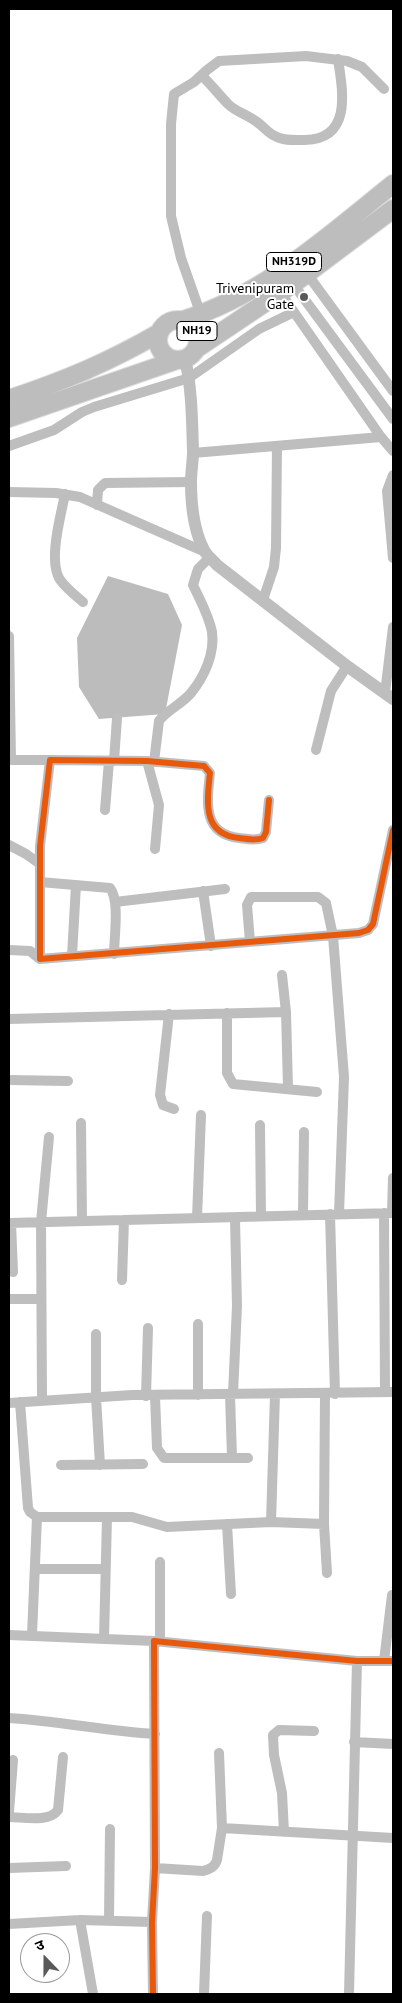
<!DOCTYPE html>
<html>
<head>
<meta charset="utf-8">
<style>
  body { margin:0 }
  #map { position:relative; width:402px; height:2003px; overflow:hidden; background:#fff; font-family:"PT Sans","Noto Sans Devanagari",sans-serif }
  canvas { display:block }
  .frame { position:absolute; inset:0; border:10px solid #000; pointer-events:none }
  .north { position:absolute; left:20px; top:1933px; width:50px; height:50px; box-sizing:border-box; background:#fff; border:1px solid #999; border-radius:50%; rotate:338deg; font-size:14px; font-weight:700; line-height:20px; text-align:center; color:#000 }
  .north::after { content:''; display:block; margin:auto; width:18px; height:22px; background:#595959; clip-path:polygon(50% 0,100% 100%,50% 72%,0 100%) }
</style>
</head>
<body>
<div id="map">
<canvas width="402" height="2003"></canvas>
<div class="frame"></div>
<div class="north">उ</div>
</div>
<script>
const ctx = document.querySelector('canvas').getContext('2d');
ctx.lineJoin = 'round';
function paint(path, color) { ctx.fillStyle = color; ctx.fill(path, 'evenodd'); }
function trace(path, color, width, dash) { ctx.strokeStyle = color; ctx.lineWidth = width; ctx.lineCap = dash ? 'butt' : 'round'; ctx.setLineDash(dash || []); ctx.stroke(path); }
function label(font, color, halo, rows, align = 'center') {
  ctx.font = font + ' "PT Sans",sans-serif'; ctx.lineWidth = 4; ctx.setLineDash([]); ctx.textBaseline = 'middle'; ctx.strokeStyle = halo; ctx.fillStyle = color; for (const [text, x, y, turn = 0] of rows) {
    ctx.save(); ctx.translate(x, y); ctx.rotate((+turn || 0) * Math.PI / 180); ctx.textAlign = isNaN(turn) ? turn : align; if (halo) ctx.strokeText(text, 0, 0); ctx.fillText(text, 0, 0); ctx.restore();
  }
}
paint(new Path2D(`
  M108 576 168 594 182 625 165 714 99 719 79 687 77 638Z`), '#bcbcbc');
const trunk = new Path2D(`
  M158 340a20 20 0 1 1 40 0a20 20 0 1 1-40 0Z
  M183 320C264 295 328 236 393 184
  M196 349 293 284 393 209
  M9 399C64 381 109 362 159 333
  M9 418 177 360`);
trace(trunk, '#dbdbdb', 20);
trace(new Path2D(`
  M202 76C211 84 219 95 228 104 236 112 248 115 257 122 263 126 268 133 275 136 283 141 295 140 305 140 352 139 343 92 338 59
  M305 271 393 391
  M291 281 393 419
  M278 289 381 437 393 451
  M201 315 181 258 171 216V124L174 94 194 82 207 70 219 61 306 56 347 61 362 67 384 89
  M9 446 54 430 82 412 94 407 189 378 259 329 294 312
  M193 453 381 437
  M393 475 387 491 393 558
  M9 492 56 493 80 497 205 552
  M65 494C61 515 47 563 61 581 67 589 76 596 83 602
  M97 505 98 490 105 483 191 482
  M263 600 274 567 276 548 277 446
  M9 636 11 760
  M385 693 393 627
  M316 750 331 691 347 666
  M9 760H50
  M114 761 117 718
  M147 761 159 805 155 849
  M154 762 159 721C167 710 182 704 191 693 204 677 215 654 212 632 209 616 200 600 193 585L198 569 210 557
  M269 800 266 832 263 838C255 841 247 839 239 838 202 834 207 802 210 773L204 766 147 761 50 760 40 846V959L359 933 368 930 373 924 393 830
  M105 810 109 761
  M9 845 26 854 40 864
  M40 882 110 888C120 900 114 938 114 954
  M203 891 211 946
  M115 902 225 889
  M250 942 247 905 251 897H318L326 903 333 936 344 1077 339 1214
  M9 950 30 951 40 959
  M72 956 76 885
  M282 975 286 1012
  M227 1013V1073L233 1084 317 1092
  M169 1014 160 1095 163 1105 174 1109
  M9 1019 286 1012 288 1088
  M9 1080 68 1081
  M81 1123 82 1221
  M260 1125 261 1216
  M384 1213 385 1392
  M392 1213 393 1178
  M330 1214 335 1394
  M303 1215 304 1132
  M197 1218 201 1115
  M9 1223 393 1213
  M11 1223 13 1272
  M122 1280 124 1220
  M9 1299H41
  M96 1334V1397L100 1465
  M230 1394 232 1458
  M233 1394 237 1306 235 1218
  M198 1395V1324
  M146 1396 148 1328
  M155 1396 157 1448 164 1458H248
  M42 1400 41 1222 49 1137
  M20 1402 28 1508 30 1512 37 1517
  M9 1403 132 1395 393 1392
  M61 1465 143 1464
  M271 1522 275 1394
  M227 1524 231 1594
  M324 1524 327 1573
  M160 1562V1641
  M35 1569H105
  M9 1635 154 1641
  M32 1635 37 1517H132L167 1527 271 1522 324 1524 325 1393
  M104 1639 107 1517
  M384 1661 392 1595
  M9 1718C58 1721 106 1731 155 1734
  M354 1742 393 1744
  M219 1753 222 1828
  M9 1812 13 1760
  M9 1817C23 1817 49 1823 58 1810L63 1757
  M284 1832 282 1793 274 1755 273 1735 279 1730 314 1731
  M9 1868 66 1866
  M155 1868 203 1871C210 1869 215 1867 217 1860L222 1828 393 1838
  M80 1920 93 1994
  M109 1921 110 1829
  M9 1924 80 1920 152 1922
  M153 1994 152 1922 155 1868 154 1641 357 1661H393
  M204 1994 207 1916
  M349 1994 357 1661`), '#bebebe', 10);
trace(new Path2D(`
  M185 359C192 389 192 420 193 451 193 461 191 472 191 482 191 504 194 531 204 550 207 556 213 560 217 565L347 666 393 699`), '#bebebe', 12);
trace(trunk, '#bdbdbd', 18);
trace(new Path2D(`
  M269 800 266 832 263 838C255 841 247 839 239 838 202 834 207 802 210 773L204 766 147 761 50 760 40 846V959L359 933 368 930 373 924 393 830
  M153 1994 152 1922 155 1868 154 1641 357 1661H393`), '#e8590c', 6);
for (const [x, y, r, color] of [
  [304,297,5,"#595959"]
]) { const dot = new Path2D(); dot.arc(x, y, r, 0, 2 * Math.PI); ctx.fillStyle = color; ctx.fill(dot); trace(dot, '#fff', 2); }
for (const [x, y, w] of [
  [294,262,55],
  [197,331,40]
]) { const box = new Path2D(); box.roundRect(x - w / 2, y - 9.5, w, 19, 4); ctx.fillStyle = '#fff'; ctx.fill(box); trace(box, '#000', 1); }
label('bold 12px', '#000', null, [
  ["NH319D",294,262],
  ["NH19",197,331]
]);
label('14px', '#000', '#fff', [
  ["Trivenipuram",294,289],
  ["Gate",294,305]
], 'right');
</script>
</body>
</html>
